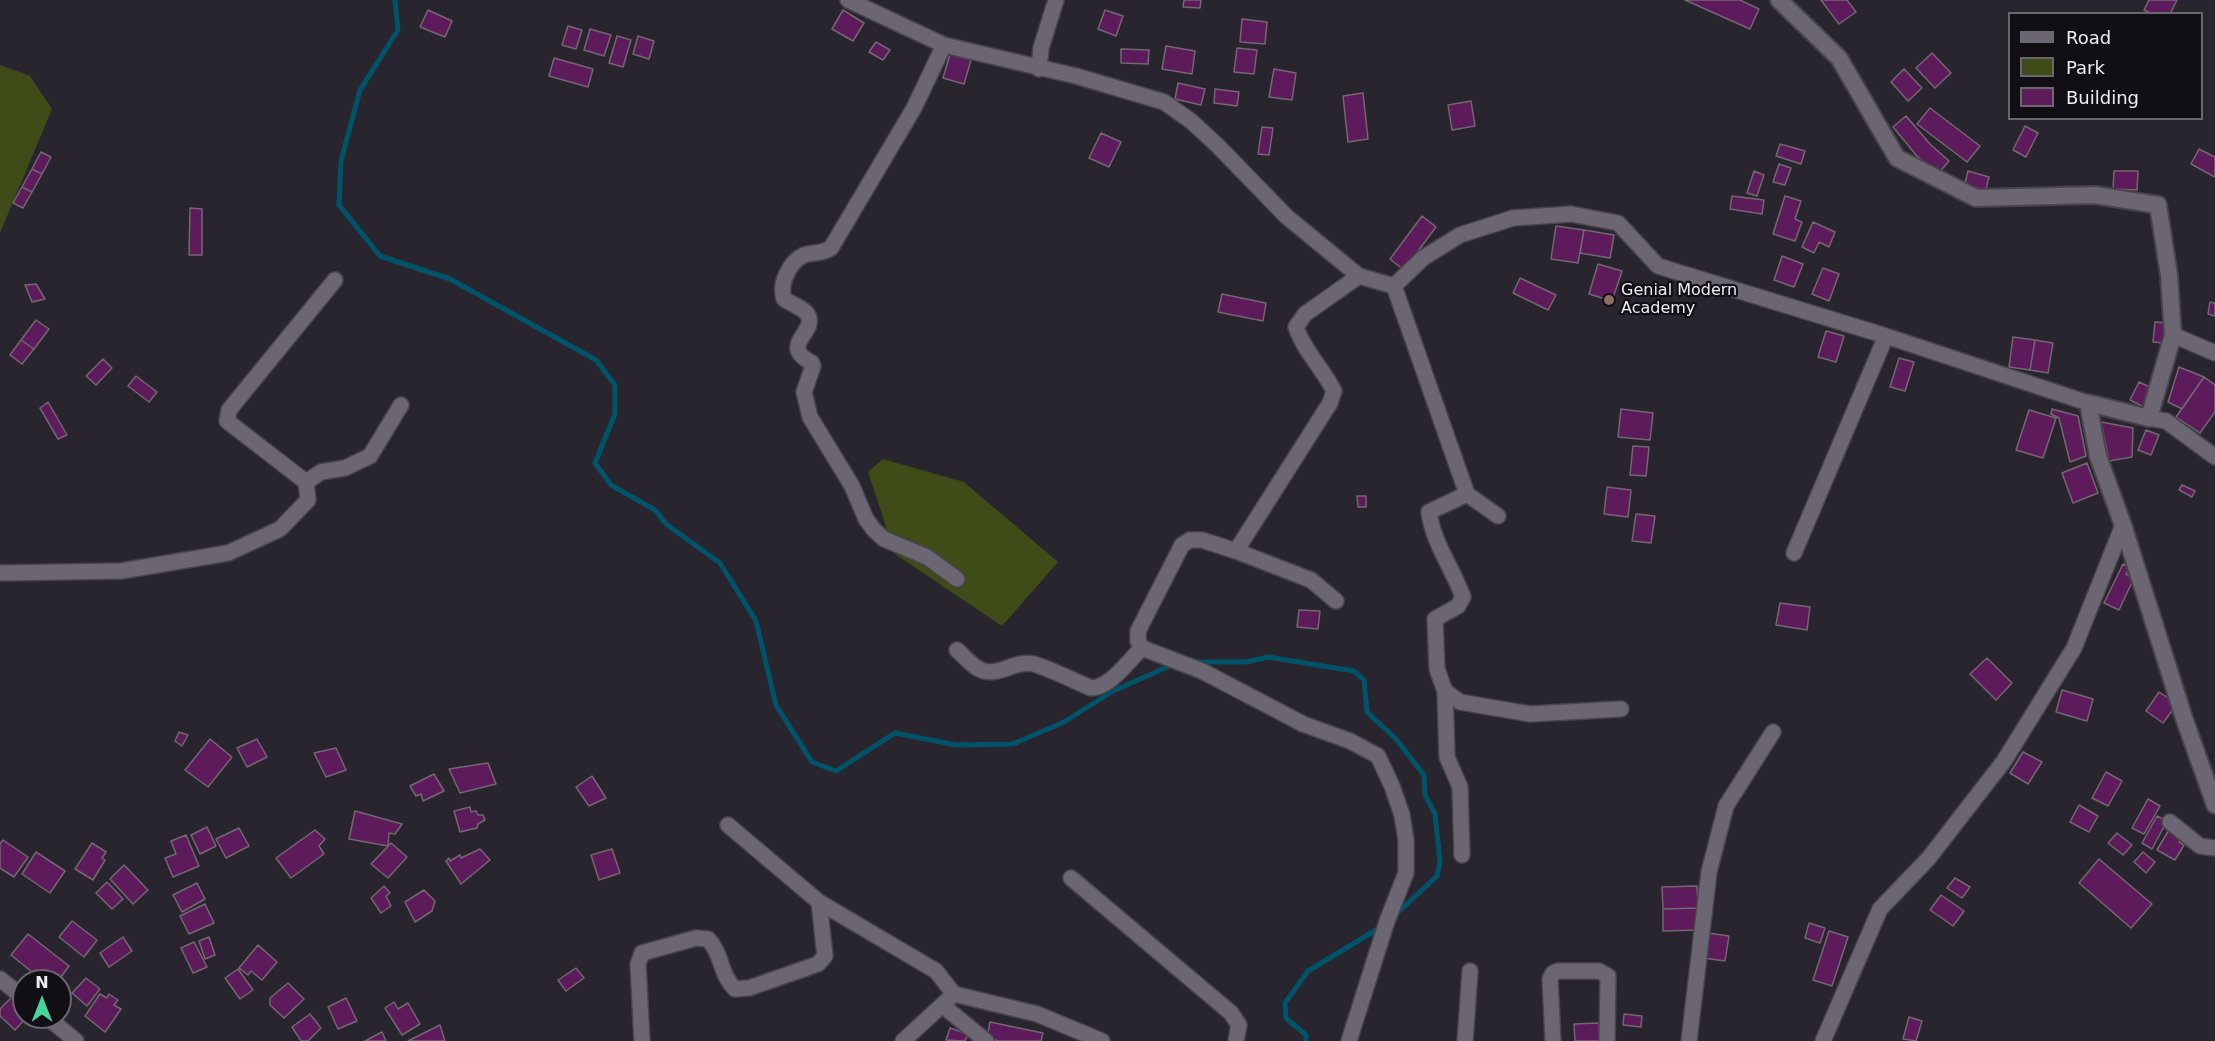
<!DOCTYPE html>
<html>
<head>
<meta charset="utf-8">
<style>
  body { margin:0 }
  #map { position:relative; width:2215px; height:1041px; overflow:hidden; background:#29252f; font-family:"DejaVu Sans",sans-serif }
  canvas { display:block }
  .legend { position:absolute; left:2008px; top:12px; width:195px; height:108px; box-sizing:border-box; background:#110f14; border:2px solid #6a686e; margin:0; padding:8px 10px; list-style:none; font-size:18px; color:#efedf4 }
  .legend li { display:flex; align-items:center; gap:12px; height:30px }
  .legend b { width:30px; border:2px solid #6a686e }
  .north { position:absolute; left:12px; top:969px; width:60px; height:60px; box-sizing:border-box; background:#110f14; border:2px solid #6a686e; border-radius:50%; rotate:0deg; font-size:16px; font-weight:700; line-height:24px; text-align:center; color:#efedf4 }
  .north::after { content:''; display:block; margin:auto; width:21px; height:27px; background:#48d49d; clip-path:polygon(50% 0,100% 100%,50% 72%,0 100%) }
</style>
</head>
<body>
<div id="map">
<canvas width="2215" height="1041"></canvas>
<ul class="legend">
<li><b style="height:8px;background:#6b6672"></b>Road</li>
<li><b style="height:16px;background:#3f4c18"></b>Park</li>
<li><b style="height:16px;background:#5e1b5c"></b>Building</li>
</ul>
<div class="north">N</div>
</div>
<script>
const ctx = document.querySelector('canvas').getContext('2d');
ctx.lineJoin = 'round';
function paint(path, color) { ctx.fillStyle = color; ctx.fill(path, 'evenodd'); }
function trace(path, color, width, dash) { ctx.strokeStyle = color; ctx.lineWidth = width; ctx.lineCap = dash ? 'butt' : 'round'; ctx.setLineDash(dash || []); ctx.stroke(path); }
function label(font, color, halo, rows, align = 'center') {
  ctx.font = font + ' "DejaVu Sans",sans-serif'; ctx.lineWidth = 4.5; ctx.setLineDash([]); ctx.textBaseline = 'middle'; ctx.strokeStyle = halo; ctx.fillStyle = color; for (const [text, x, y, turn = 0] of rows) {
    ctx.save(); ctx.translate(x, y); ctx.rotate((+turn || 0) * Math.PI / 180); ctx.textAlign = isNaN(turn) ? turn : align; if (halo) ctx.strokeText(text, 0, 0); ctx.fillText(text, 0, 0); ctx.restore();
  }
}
paint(new Path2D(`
  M0 65 30 76 52 109 0 233Z
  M883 459 964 482 1058 562 1002 626 895 554 868 472Z`), '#3f4c18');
trace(new Path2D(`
  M395 0 398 30 360 90 341 161 339 205 380 256 450 279 596 360 615 385V414L595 463 611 485 655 510 666 524 720 563 756 621 776 705 812 762 836 771 895 733 956 745 1013 744 1064 722 1113 691 1174 664
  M1195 662H1246L1268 657 1354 671 1364 680 1367 712 1396 739 1424 775 1425 795 1435 814 1440 862 1437 876 1395 915
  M1306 1041V1035L1286 1018 1285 1003 1308 971 1381 927`), '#00546a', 5);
const building = new Path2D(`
  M1184 0H1201L1200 8 1183 7Z
  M1685 0H1740L1759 9 1750 29Z
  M1821 0H1847L1856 12 1839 24Z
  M2149 0H2177L2170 14H2152L2144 10Z
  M428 10 452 21 445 37 420 27Z
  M843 10 864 23 853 41 832 29Z
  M1105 10 1123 16 1116 36 1098 29Z
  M1242 19 1267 22 1265 44 1240 42Z
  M568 26 582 30 576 49 562 45Z
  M590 29 611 35 604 56 584 50Z
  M617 36 631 40 623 67 609 63Z
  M638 36 654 41 649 59 633 54Z
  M876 42 890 50 883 60 869 52Z
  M1166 46 1195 51 1192 74 1162 69Z
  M1237 48 1257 50 1254 74 1234 72Z
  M1121 49 1149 50 1148 64 1121 63Z
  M1932 53 1951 73 1935 88 1916 68Z
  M950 54 971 60 964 84 943 78Z
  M554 58 593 69 588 87 549 76Z
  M1274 69 1296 73 1292 100 1269 97Z
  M1904 69 1922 88 1908 101 1891 82Z
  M1178 83 1205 89 1201 105 1175 99Z
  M1215 89 1239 92 1237 106 1214 103Z
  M1363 93 1368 139 1348 142 1343 96Z
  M1471 101 1475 126 1452 130 1448 105Z
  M1930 108 1980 146 1967 162 1917 124Z
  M1906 116 1930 144 1949 161 1938 174 1917 156 1893 127Z
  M2025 126 2038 133 2026 157 2013 150Z
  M1262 127 1273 128 1269 155 1258 154Z
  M1101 133 1121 142 1109 167 1089 158Z
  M1780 144 1805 151 1801 164 1776 156Z
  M2199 149 2215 157V177L2191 164Z
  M41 152 51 157 42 174 32 169Z
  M1779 164 1791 168 1785 185 1773 182Z
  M32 169 42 174 32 192 22 187Z
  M1754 171 1764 175 1757 196 1747 193Z
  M1968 171 1989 177 1985 193 1964 187Z
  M2114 171H2138L2137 190 2113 189Z
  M22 187 32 192 23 208 13 203Z
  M1732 196 1764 200 1762 214 1730 209Z
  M1785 196 1801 201 1795 219 1802 222 1795 241 1773 234Z
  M190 208 202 209V255H189Z
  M1422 216 1436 227 1404 270 1390 259Z
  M1813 222 1835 232 1829 247 1819 242 1814 253 1802 247Z
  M1556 226 1584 230 1578 263 1551 259Z
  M1584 230 1614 235 1610 258 1580 253Z
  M1782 256 1803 264 1794 287 1774 280Z
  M1598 264 1622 271 1612 301 1589 294Z
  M1823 268 1839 274 1829 301 1812 294Z
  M1520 278 1556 295 1548 310 1513 293Z
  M36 284 45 299 32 302 25 285Z
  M1222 294 1266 303 1263 321 1218 312Z
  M2210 302 2215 303V316L2208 314Z
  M36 320 49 329 34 349 21 340Z
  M2155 322 2166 323 2164 343 2153 342Z
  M1826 331 1844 336 1836 362 1818 357Z
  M2013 337 2035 340 2030 370 2009 367Z
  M21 340 34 349 22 364 10 355Z
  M2035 340 2053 343 2048 373 2030 370Z
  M1899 358 1914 362 1905 391 1890 387Z
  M103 359 112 368 96 385 86 376Z
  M2179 367 2204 377 2182 409 2168 402Z
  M136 376 157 392 149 402 128 386Z
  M2204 377 2215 385V412L2200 433 2176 417Z
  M2139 382 2152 388 2144 407 2130 400Z
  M48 402 67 435 58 439 40 408Z
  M1621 409 1653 413 1650 440 1618 437Z
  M2052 409 2078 416 2086 456 2070 462 2059 418 2051 414Z
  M2029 410 2056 418 2043 458 2016 450Z
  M2101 422 2133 428 2132 457 2109 461Z
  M2146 430 2159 435 2151 455 2138 450Z
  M1633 446 1649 447 1646 476 1630 475Z
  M2087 463 2098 493 2073 503 2062 473Z
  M2182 485 2195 491 2192 497 2179 490Z
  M1607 487 1631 490 1628 517 1604 514Z
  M1357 496H1366V507H1358Z
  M1636 514 1655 516 1651 543 1632 541Z
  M2123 564 2130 567 2126 574 2134 578 2119 610 2104 603Z
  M1780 603 1810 607 1807 630 1776 625Z
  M1299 610 1320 611 1318 629 1297 627Z
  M1987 658 2012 683 1996 700 1970 674Z
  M2062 690 2093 699 2087 721 2056 712Z
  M2159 692 2177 704 2163 723 2146 711Z
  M179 732 188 735 182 746 175 741Z
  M210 739 232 757 208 787 185 770Z
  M257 739 267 757 247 767 237 748Z
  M336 748 346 770 326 777 314 753Z
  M2023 752 2042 762 2028 784 2010 773Z
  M488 763 496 784 460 793 449 769Z
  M2106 772 2122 781 2108 806 2092 798Z
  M434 774 444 791 423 801 421 794 416 796 410 786Z
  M592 776 606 798 589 806 576 787Z
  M2148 799 2160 806 2144 834 2132 828Z
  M2079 805 2098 816 2089 832 2070 822Z
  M470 807 471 812 476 811 478 815H483L485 820 478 824 477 828 460 832 454 811Z
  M355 811 402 824 395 834 389 833 388 846 349 839Z
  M2157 816 2167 821 2152 849 2142 843Z
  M207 827 216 846 200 854 191 835Z
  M239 828 249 846 226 858 216 839Z
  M2170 828 2183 835 2179 842 2184 845 2175 860 2157 850Z
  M315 830 325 839 319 846 324 854 291 878 276 858Z
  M2117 833 2132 845 2123 855 2108 843Z
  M186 835 199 866 173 877 165 858 176 854 171 841Z
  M3 840 28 857 14 877 0 868V844Z
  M92 843 106 852 102 858 105 860 93 880 75 869Z
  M391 843 407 857 388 878 371 864Z
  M480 849 490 860 461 884 446 861 449 858 450 861 460 855 461 858Z
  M612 849 620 873 599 880 591 855Z
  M36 852 65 871 50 893 22 874Z
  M2143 852 2155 862 2146 873 2134 862Z
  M2099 859 2152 904 2131 928 2079 883Z
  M124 865 148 890 133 904 110 879Z
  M1955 878 1970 887 1962 898 1947 888Z
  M107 882 123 899 112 909 96 893Z
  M197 883 205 899 182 912 173 895Z
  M384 886 390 893 386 896 391 906 381 913 371 898Z
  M1697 886 1698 908 1663 909 1662 887Z
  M424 890 435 901 432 911 415 922 405 902Z
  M1941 895 1964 911 1953 926 1930 910Z
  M205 904 214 923 189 934 180 916Z
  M1698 908 1699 930 1663 931V909Z
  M72 921 97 940 84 957 59 937Z
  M1809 923 1825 928 1820 943 1805 938Z
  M1829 931 1848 937 1832 986 1813 980Z
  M1708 933 1729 936 1725 961 1704 958Z
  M28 934 69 966 58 981H43L11 955Z
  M123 937 132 951 109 967 100 953Z
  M209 937 215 955 205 959 199 941Z
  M194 942 207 967 193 973 181 948Z
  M258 945 277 962 262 980 251 971 248 975 239 968Z
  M576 968 584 978 566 991 558 980Z
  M238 969 253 990 240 999 225 978Z
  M86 978 100 989 87 1006 72 993Z
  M288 983 304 999 284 1018 270 1005V998Z
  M100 994 107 998 109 994 118 1000 114 1005 121 1009 105 1032 85 1016Z
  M13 996 24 1006V1017H27L15 1030 0 1016V1009Z
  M346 998 357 1021 338 1029 328 1007Z
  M394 1002 398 1009 408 1003 420 1024 402 1035 385 1008Z
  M310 1014 321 1028 308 1041H301L292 1027Z
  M1624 1014 1642 1016 1641 1027 1623 1025Z
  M1909 1017 1922 1021 1916 1041 1903 1039Z
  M990 1022 1043 1033 1041 1041H999L987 1038Z
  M1599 1023V1041H1575L1574 1024Z
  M440 1025 445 1041H408Z
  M950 1028 968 1034 965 1041 946 1040Z
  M382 1032 386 1041H365Z`);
paint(building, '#5e1b5c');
trace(building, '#736771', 1.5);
const minor = new Path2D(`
  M848 0 944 45 1076 76 1164 102 1191 121 1218 146 1287 217 1359 276 1394 286 1423 258 1460 235 1513 218 1571 214 1618 223 1658 266 1886 336 2088 403
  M944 45 914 108 831 248C822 254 814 252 804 255 789 262 779 284 784 299 791 304 804 308 808 315 817 333 778 345 812 363L813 366 804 392 810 417 852 486 866 519 874 530 884 539 927 557 957 579
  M1039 69 1041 48 1056 0
  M1394 286 1467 494 1498 516
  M2173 335 2215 353
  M2149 418 2166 421 2215 457
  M306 482 321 472 345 468 370 456 401 405
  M1467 494 1429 512C1433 543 1453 569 1463 597L1458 606 1435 619 1437 669 1445 691 1460 702 1530 714 1621 709
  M1236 551 1311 580 1336 601
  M1794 553 1886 336
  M0 573 121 571 228 553 280 529 308 500 306 482 227 421 229 410 335 280
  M957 650C964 656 971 665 979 669 997 679 1015 659 1034 664 1053 670 1072 680 1091 688 1110 688 1128 661 1142 648
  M1445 691 1447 757 1460 787 1462 855
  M2170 822 2200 846 2215 848
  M728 825 819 902 936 971 954 994 1037 1014 1102 1041
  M1071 878 1231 1013 1239 1025 1236 1041
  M0 979 24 998
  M942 1005 986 1041
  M47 1017 76 1041
  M642 1041 638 964 642 953 696 938 708 939C723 955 719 973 735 989L749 988 818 964 825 956 819 902
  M903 1041 954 994
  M1349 1041 1387 921 1406 873V840L1402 815 1392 786 1378 756 1350 741 1303 724 1202 671 1142 648 1138 641V631L1182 545 1190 540H1202L1236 551 1330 403 1334 391C1323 369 1304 351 1296 327L1305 314 1359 276
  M1465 1041 1470 971
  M1553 1041 1550 979 1553 973 1558 971H1599L1608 976 1607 1041
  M1689 1041 1709 872 1726 806 1773 732
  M1823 1041 1880 909 1928 859 2004 761 2074 648 2123 525`);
const tertiary = new Path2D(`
  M1779 0 1839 58 1897 158 1976 198 2095 195 2158 205 2169 275 2173 335 2149 418 2088 403 2098 456 2123 525 2184 718 2215 805`);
trace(minor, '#47444c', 18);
trace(tertiary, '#47444c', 20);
trace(minor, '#6b6672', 15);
trace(tertiary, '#6b6672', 16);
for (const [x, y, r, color] of [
  [1609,300,6,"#8d6e63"]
]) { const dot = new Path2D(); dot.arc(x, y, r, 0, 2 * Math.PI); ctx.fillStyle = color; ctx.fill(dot); trace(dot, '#110f14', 2); }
label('16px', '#efedf4', '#110f14', [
  ["Genial Modern",1621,291],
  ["Academy",1621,309]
], 'left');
</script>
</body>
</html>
